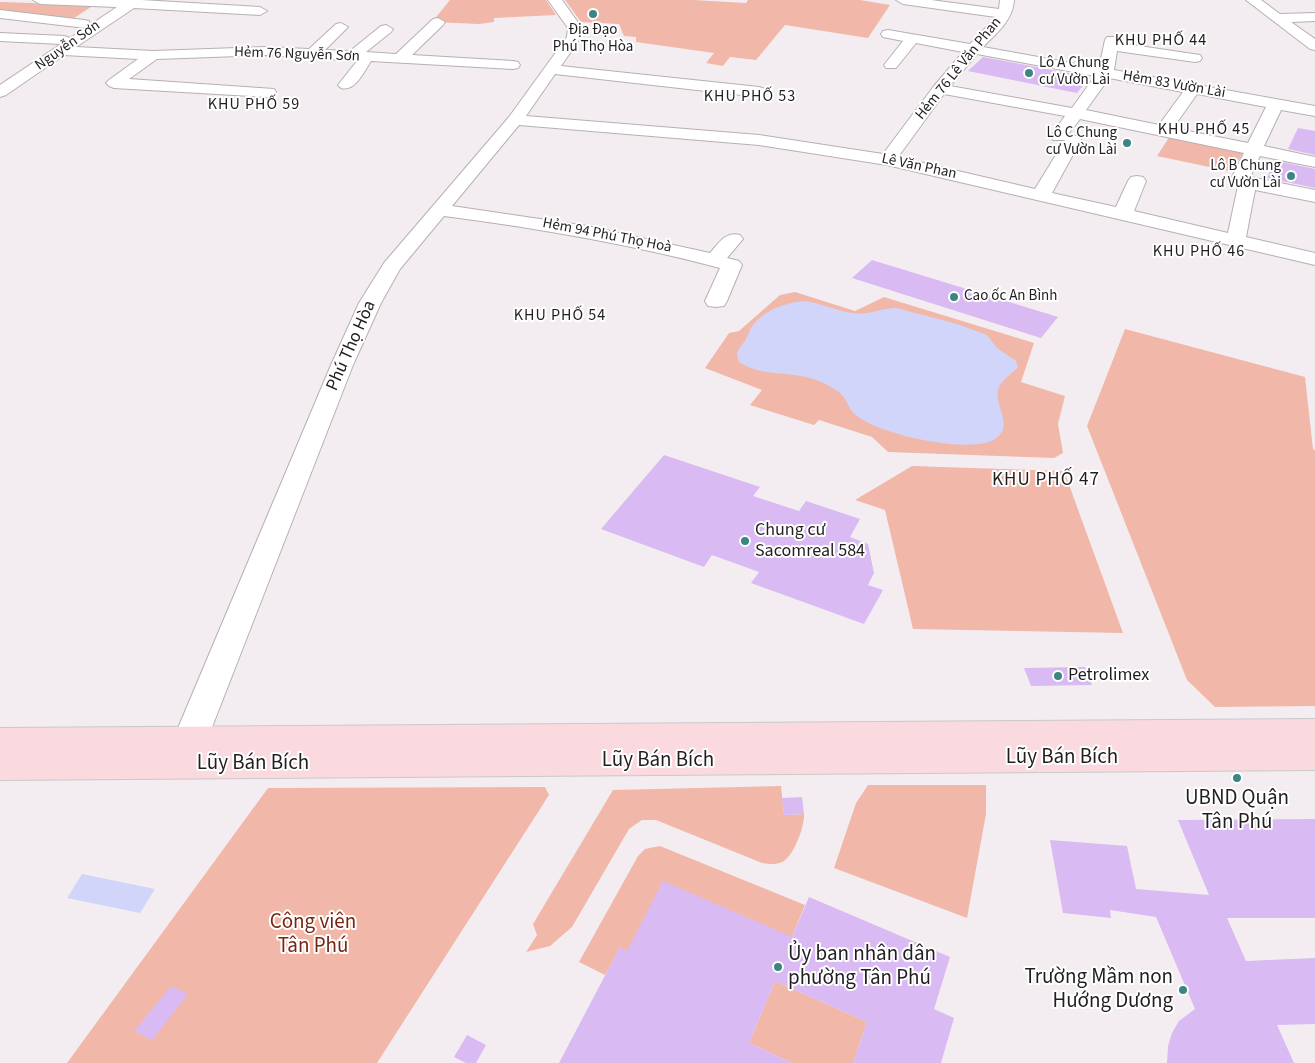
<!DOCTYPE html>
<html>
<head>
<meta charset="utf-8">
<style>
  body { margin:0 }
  canvas { display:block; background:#f3edf1 }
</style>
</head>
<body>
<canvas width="1315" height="1063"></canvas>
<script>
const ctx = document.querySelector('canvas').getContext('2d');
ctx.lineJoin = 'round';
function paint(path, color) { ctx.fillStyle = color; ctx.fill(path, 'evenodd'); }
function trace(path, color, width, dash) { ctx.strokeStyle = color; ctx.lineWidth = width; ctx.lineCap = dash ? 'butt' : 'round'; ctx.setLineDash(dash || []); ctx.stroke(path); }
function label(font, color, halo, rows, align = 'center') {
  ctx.font = font + ' "Source Sans 3",sans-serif'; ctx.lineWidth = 4; ctx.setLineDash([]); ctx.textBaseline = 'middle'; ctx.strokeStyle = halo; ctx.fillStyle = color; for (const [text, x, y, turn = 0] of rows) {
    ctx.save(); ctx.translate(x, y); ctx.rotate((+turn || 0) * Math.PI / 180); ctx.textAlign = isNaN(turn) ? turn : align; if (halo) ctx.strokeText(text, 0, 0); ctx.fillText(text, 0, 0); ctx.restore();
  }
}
paint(new Path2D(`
  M450 0H546L556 15 494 18V22L479 24 432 22Z
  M565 0H693L746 3 748 0H860L890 5 868 38 785 25 756 60 730 57 723 66 706 63 714 53 636 42V37L624 36 619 24 581 22Z
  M0 2 94 5 71 20 0 12Z
  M1170 136 1244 150 1233 172 1157 156Z
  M795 292 855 311 884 297 1034 343 1021 382 1065 396 1058 424 1063 453 1054 458 888 452 872 437 819 420 814 425 750 405 762 390 705 368 729 333 739 331 780 295Z
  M1125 329 1305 377 1313 449 1315 450V706L1215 707 1187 680 1087 426Z
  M912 466 1064 471 1123 633 913 629 885 510 855 500Z
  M868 785H986V814L967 918 834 868 856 803Z
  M781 786 784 815 804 814C805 826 793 858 782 862 775 865 769 864 762 863L656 820H642L629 829 572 927 550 946 526 952 537 935 533 924 613 790Z
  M545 787 549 795 377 1063H67L268 788Z
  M660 846 805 905 783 959 627 951 620 948 605 975 579 962 638 856 645 849Z
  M775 981 867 1022 853 1063H792L749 1043Z`), '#f1b8a9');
paint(new Path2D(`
  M805 301C821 303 836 311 852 313 867 316 881 308 896 308L957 324 987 335 997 348 1016 361 1018 367C1012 374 1000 381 998 390 994 406 1015 426 995 439 970 455 879 434 857 416 849 411 848 401 842 395 836 389 826 384 819 381 793 370 763 378 739 362 735 352 738 350 744 342 748 337 749 330 753 325 766 309 785 303 805 301Z
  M82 874 155 889 140 913 67 898Z`), '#d1d5f9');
paint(new Path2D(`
  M983 57 1090 77 1077 93 968 71Z
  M1298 128 1315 131V155L1288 149Z
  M1282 162 1315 169V188L1267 178 1274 163 1282 164Z
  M872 260 1058 317 1041 338 852 278Z
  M664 455 760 487 753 496 799 511 806 501 860 519 850 537 868 544 874 573 868 585 883 590 864 624 751 583 759 572 712 555 704 567 601 529Z
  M1085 667 1092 685 1031 686 1024 668Z
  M802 797 804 814 784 815 782 798Z
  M1315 819V918H1227L1246 961 1315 958V1024L1277 1025 1294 1063H1167L1168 1046 1172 1033 1179 1021 1195 1009 1156 917 1110 910 1111 918 1063 913 1050 840 1127 846 1136 889 1209 895 1178 820Z
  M663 881 792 937 809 897 950 957 934 1009 954 1018 941 1063H853L867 1022 775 981 749 1043 792 1063H559L620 947 627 951Z
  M171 986 188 994 152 1040 134 1031Z
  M467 1035 486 1045 476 1063H466L454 1057Z`), '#d9baf3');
const minor = new Path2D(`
  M33 0H141L260 7 267 11 260 15 134 8 76 47 153 51 266 47 309 49 336 24 341 23 348 27 325 50 350 51 381 26 386 25 393 29 391 32 366 52 396 54 433 19 438 18 445 22 443 25 412 55 513 61 518 62 520 65 518 68 513 69 371 61C364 72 355 92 341 88L338 85 357 61 266 55 157 59 129 79 274 89 276 92 274 95 268 97 114 88 109 86 106 83 109 80 138 59 64 55 6 95 0 97V85L61 44 0 41V33L64 36 70 38 86 28 0 18V10L84 20 89 21 90 25 117 7 40 4Z
  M548 0H562L582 28 581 37 561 66 759 87 765 89 767 92 765 95 759 97 555 74 526 116 759 135 883 154 934 86 963 52 916 43 896 68H886L884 65 903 41 883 37 881 34 883 31 888 30 970 44 996 17 903 4 896 0H931L999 9 1000 0H1014C1013 20 996 34 983 47L1099 68 1105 40 1107 37H1117L1119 43 1200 55 1202 58 1200 61 1195 62 1117 51 1114 70 1315 106V116L1281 110 1264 146 1315 157V167L1260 156 1250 177 1315 190V202L1255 190 1246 237 1315 253V265L887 165 759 145 519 125 452 206 587 226 710 253C719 243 725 231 740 235L743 239 727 258 739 261 742 265 727 301 724 306 716 307 708 306 705 301 720 268C630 244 537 228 444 216L400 269 381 303 353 365 207 740 202 749 190 753 178 749 173 740 331 365 359 303 384 263 509 117 567 37 568 28ZM977 54 1095 76 1072 108 950 86ZM1109 78 1183 92 1159 125 1086 110ZM944 94 1065 116 1051 136 1053 140H1065L1035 189 898 157ZM1197 94 1266 107 1248 143 1173 128ZM1080 119 1244 153 1230 181 1233 185 1238 186 1228 233 1134 211 1146 181 1143 177 1137 176 1131 177 1128 181 1116 207 1052 193 1081 140 1079 136H1067Z
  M1246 0H1261L1280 14 1315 13V21L1291 22 1315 39V50L1310 49Z`);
const major = new Path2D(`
  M1315 719V770L0 780V728Z`);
trace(minor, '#b6b0b4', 2);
trace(major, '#c9c9c9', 2);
paint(minor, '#fff');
paint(major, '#fadadf');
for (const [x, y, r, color] of [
  [593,14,5,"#3d8583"],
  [1029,73,5,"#3d8583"],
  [1127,143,5,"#3d8583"],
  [1291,176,5,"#3d8583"],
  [954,297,5,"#3d8583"],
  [745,541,5,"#3d8583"],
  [1058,676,5,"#3d8583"],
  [1237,778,5,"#3d8583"],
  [778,967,5,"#3d8583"],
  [1183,990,5,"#3d8583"]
]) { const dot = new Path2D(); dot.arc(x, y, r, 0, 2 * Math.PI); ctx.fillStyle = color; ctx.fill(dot); trace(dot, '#fff', 2); }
label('15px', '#201e1f', '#fff', [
  ["Địa Đạo",593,31,"center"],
  ["Phú Thọ Hòa",593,48,"center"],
  ["Lô A Chung",1039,64],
  ["cư Vườn Lài",1039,81],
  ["Lô C Chung",1117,134,"right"],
  ["cư Vườn Lài",1117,151,"right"],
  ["Lô B Chung",1281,167,"right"],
  ["cư Vườn Lài",1281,184,"right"],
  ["Cao ốc An Bình",964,297]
], 'left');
label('15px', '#201e1f', '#fff', [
  ["Nguyễn Sơn",68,46,-35],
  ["Hẻm 76 Nguyễn Sơn",297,55,2],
  ["Hẻm 76 Lê Văn Phan",959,69,-51],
  ["Hẻm 83 Vườn Lài",1174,85,10],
  ["Lê Văn Phan",919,167,12],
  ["Hẻm 94 Phú Thọ Hoà",607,236,11]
]);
ctx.letterSpacing = '1px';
label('16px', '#201e1f', '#fff', [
  ["KHU PHỐ 44",1161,41],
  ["KHU PHỐ 53",750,97],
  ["KHU PHỐ 59",254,105],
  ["KHU PHỐ 45",1204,130],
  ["KHU PHỐ 46",1199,252],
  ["KHU PHỐ 54",560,316]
]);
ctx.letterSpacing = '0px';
label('18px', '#201e1f', '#fff', [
  ["Phú Thọ Hòa",352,346,-66]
]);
label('18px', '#201e1f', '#fff', [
  ["Chung cư",755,531],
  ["Sacomreal 584",755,552],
  ["Petrolimex",1068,676]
], 'left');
ctx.letterSpacing = '1px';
label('19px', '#201e1f', '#fff', [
  ["KHU PHỐ 47",1046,481]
]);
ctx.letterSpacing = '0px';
label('21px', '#201e1f', '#fff', [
  ["Lũy Bán Bích",1062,758],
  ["Lũy Bán Bích",658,761],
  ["Lũy Bán Bích",253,764]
]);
label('21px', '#201e1f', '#fff', [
  ["UBND Quận",1237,799],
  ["Tân Phú",1237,823],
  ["Ủy ban nhân dân",788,955,"left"],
  ["phường Tân Phú",788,979,"left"],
  ["Trường Mầm non",1173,978,"right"],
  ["Hướng Dương",1173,1002,"right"]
]);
label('21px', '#752713', '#fff', [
  ["Công viên",313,923],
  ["Tân Phú",313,947]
]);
</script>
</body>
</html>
